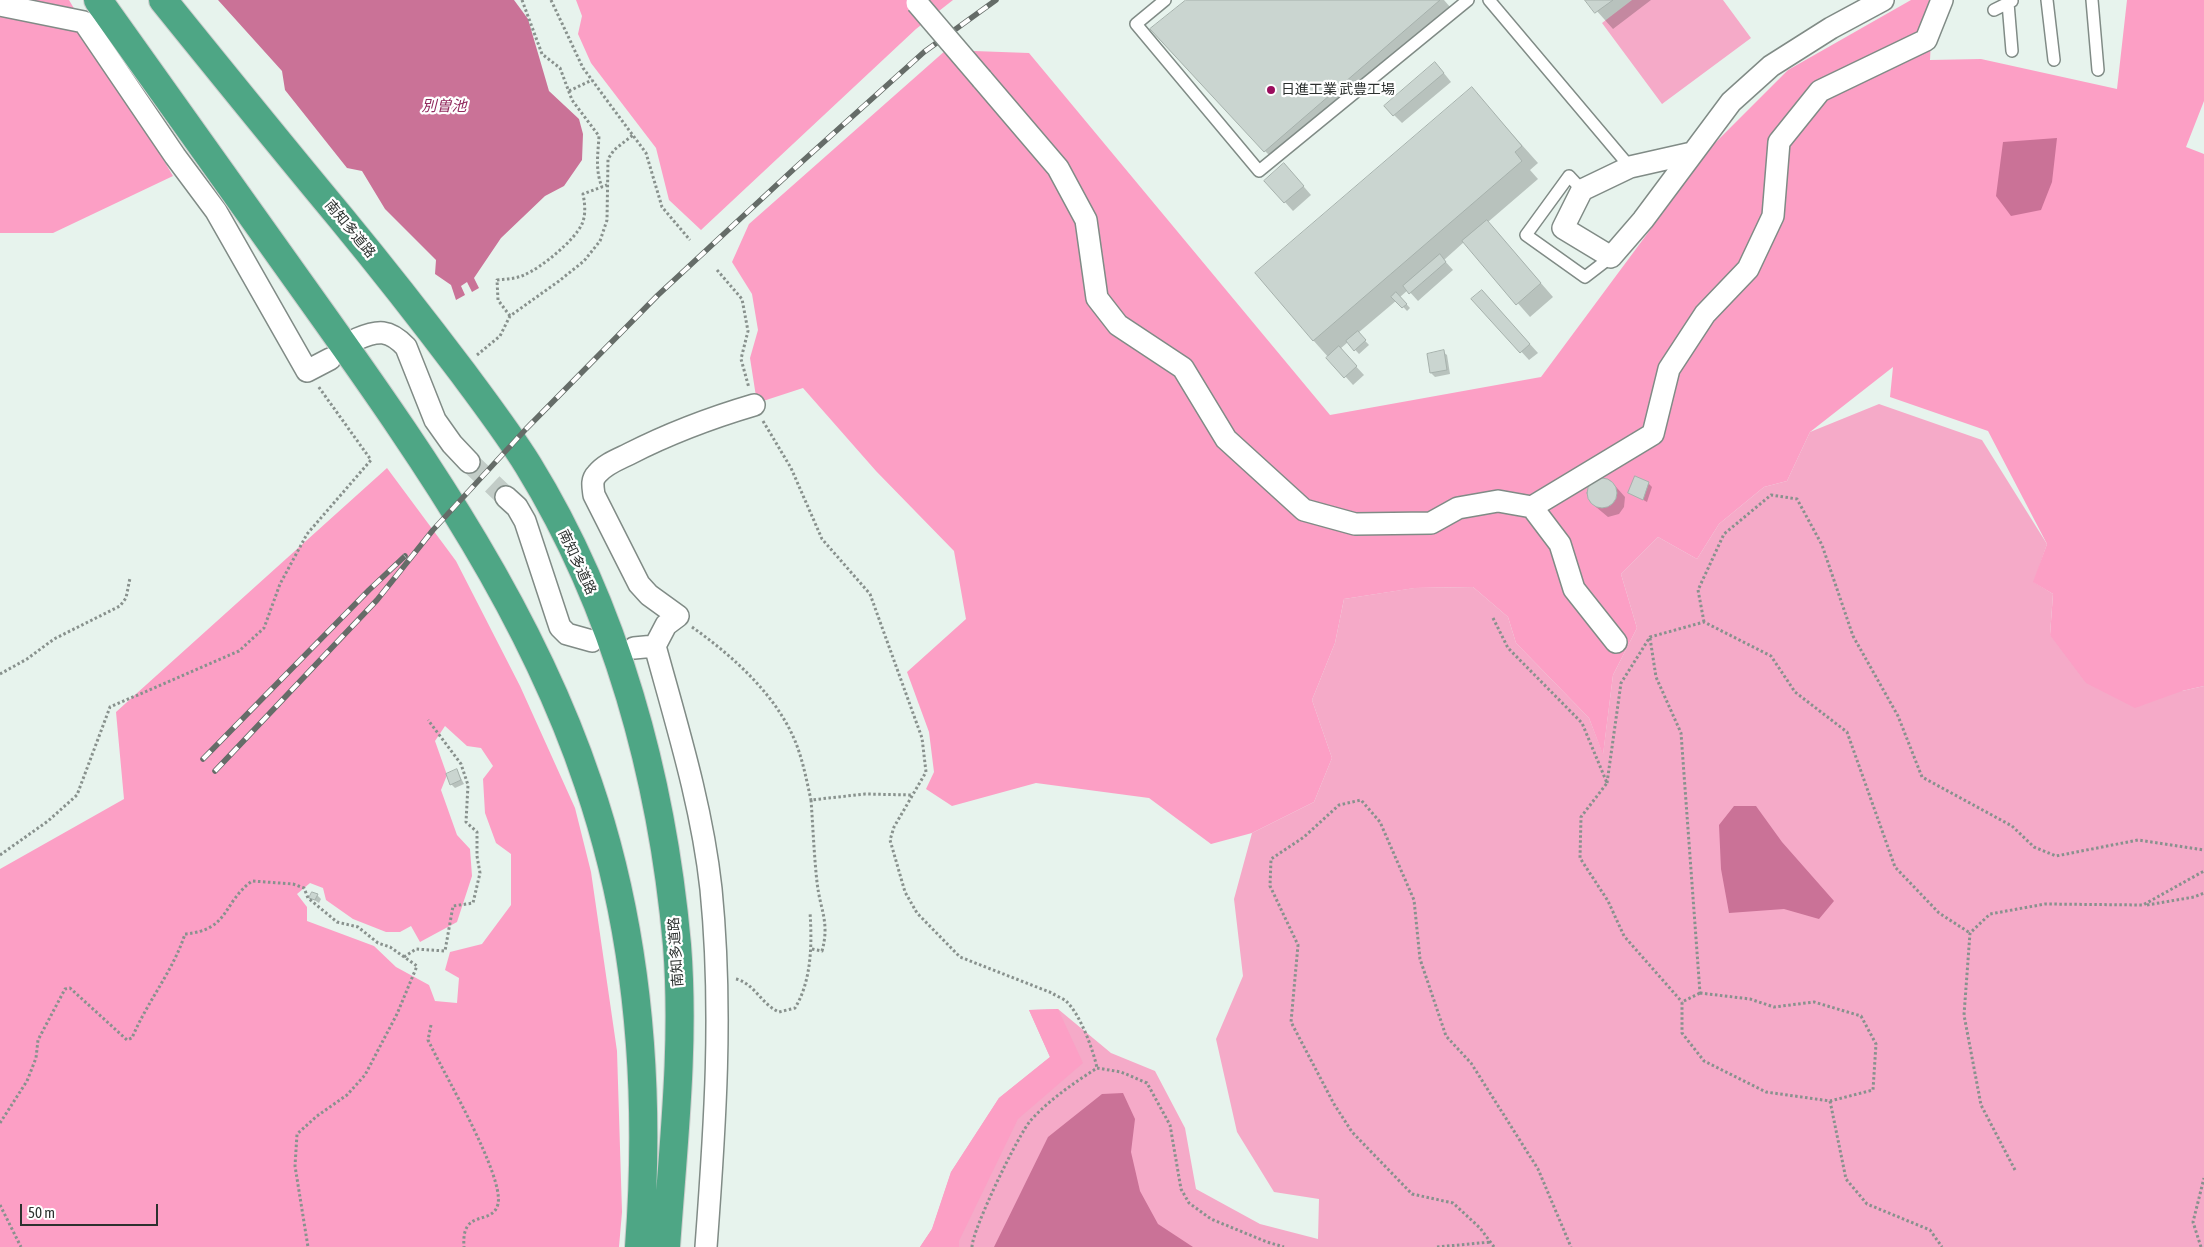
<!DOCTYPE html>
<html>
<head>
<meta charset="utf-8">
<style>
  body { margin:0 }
  #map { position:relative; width:2204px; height:1247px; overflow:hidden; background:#e7f3ed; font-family:"Asap Condensed",sans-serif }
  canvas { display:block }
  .scale { position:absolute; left:20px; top:1204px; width:138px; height:22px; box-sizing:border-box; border:2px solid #2c312f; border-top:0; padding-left:6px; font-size:15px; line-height:18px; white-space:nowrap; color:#2c312f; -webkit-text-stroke:4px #fff; paint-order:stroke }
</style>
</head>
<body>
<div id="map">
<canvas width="2204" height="1247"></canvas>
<div class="scale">50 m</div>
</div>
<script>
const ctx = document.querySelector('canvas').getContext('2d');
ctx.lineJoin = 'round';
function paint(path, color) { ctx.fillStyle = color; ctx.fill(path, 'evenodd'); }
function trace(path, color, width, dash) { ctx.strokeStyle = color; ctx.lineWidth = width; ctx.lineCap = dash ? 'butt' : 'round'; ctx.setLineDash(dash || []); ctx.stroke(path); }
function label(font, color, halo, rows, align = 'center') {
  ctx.font = font + ' "Asap Condensed","Noto Sans JP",sans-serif'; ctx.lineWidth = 4.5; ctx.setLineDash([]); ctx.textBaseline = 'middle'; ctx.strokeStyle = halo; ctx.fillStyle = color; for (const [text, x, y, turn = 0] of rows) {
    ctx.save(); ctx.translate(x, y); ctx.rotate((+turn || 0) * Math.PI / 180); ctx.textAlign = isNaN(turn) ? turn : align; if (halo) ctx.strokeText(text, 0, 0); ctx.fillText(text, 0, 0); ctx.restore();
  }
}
paint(new Path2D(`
  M1632 0H1723L1751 38 1662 104 1602 23Z
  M1879 404 1982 440 2047 544 2034 582 2053 594 2050 635 2182 691 2204 686V1247H920L932 1229 951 1172 999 1098 1050 1057 1029 1010 1058 1009 1111 1053 1155 1071 1185 1128 1196 1189 1260 1224 1318 1239 1319 1199 1274 1192 1237 1132 1216 1039 1243 976 1234 899 1252 833 1314 802 1332 758 1312 700 1335 643 1344 599 1414 588 1473 587 1508 617 1516 643 1589 718 1603 754 1613 675 1637 628 1621 574 1658 537 1697 559 1719 524 1764 487 1787 481 1810 432Z`), '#f5aac8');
paint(new Path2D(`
  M0 0H69L173 176 53 233H0Z
  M576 0H953L916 29 701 230 669 200 656 148 591 63 578 34 582 16Z
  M1911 0H1933L1930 60 1981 59 2117 89 2127 0H2204V101L2186 147 2204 154V686L2182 691 2135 708 2086 683 2050 635 2053 594 2033 582 2047 544 1988 431 1890 397 1893 367 1810 432 1787 481 1764 487 1719 524 1697 559 1658 537 1621 574 1637 628 1613 675 1603 755 1589 718 1516 643 1508 617 1473 587 1415 588 1344 599 1335 643 1312 700 1332 758 1314 802 1252 833 1211 844 1149 798 1036 783 952 806 926 789 934 772 929 732 907 672 966 619 954 551 876 471 803 388 757 403 750 358 758 330 752 294 732 262 749 224 946 50 1029 53 1330 415 1541 377 1713 145 1788 70Z
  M387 468 456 561 520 686 575 808 591 872 617 1051 622 1212 619 1247H0V869L124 799 116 712ZM445 726 467 746 481 748 493 766 483 779 485 813 496 843 511 854V905L482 944 450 952 445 970 459 978 457 1003 435 1001 429 985 396 967 374 946 307 921V907L297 894 310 883 323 888 326 900 353 919 386 932H400L411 926 420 942 457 922 472 876 470 849 457 835 441 790 447 775 435 741Z
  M1058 1009 1083 1063 1018 1119 959 1241V1247H920L932 1229 951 1172 999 1098 1050 1057 1029 1010Z`), '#fc9fc5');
paint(new Path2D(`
  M218 0H514L528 19 549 91 579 119 583 134 582 160 564 186 545 196 501 238 474 278 479 288 472 292 467 282 461 286 465 295 456 300 451 285 435 274 436 260 385 209 362 171 347 168 285 90 282 71Z
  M2057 138 2052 182 2041 210 2011 216 1996 196 2003 142Z
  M1734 806H1756L1782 842 1834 901 1819 919 1784 909 1729 913 1721 869 1719 825Z
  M1123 1093 1135 1119 1131 1152 1140 1191 1158 1224 1193 1247H994L1048 1137 1102 1094Z`), '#ca7297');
paint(new Path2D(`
  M1188 0H1444L1450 7 1273 159 1265 151Z
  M1587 0H1651L1613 29Z
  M1443 72 1451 82 1402 123 1394 115Z
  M1472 89 1538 163 1530 170 1538 179 1488 222 1553 297 1530 317 1464 242 1444 260 1453 270 1418 301 1408 290 1400 297 1410 308 1407 311 1397 300 1358 333 1369 345 1359 354 1348 342 1340 349 1364 375 1353 385 1313 340Z
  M1292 173 1311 195 1293 211 1266 181Z
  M1473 299 1490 300 1538 353 1529 360Z
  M1443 352 1447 355 1450 374 1435 377 1431 373 1428 355Z
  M1600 479 1610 480 1625 497 1624 507 1619 514 1608 517 1590 502 1587 491 1593 482Z
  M1648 483 1652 487 1647 502 1629 492Z
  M457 771 464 784 455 788 451 784Z
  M317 895 321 899 319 903 311 898Z`), '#0003');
const building = new Path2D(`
  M1186 0H1440L1264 152 1150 29Z
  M1585 0H1613L1595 13Z
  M1435 62 1444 73 1393 116 1384 106Z
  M1472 87 1522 146 1515 152 1522 161 1313 341 1255 273Z
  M1284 163 1304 186 1284 203 1264 181Z
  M1487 220 1541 283 1516 305 1462 241Z
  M1440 254 1446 262 1409 294 1403 286Z
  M1482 290 1530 344 1520 353 1471 299Z
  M1396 292 1407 304 1402 308 1391 297Z
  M1358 331 1366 340 1354 351 1346 341Z
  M1339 346 1357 366 1344 378 1326 358Z
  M1444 350 1447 370 1430 373 1427 354Z
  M1635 476 1649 482 1643 500 1628 493Z
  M1587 493a15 15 0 1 1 30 0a15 15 0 1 1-30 0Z
  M457 769 461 780 450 785 446 774Z
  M312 892 318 894 315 900 309 898Z`);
paint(building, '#cad5d0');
trace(building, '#a6b1ac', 1);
trace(new Path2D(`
  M469 462 506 497`), '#c2ccc7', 21, [21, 11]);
const lane = new Path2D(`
  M1165 0 1136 24 1259 171 1468 0
  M1489 0 1630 167
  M2047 0 2054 60
  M2092 0 2098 70
  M2008 3 2012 51
  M1994 10 2012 1
  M1582 190 1569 176 1526 235 1585 277 1611 257`);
const street = new Path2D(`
  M0 5 84 22 175 156 216 211 307 371 330 359
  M982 79 1058 168 1086 220 1097 298 1118 325 1183 368 1226 439 1304 510 1355 524 1431 523 1458 508 1498 501 1532 507 1653 434 1669 369 1705 314 1748 269 1773 216 1779 142 1820 91 1926 40 1942 0
  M1692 153 1630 167 1582 190 1563 228 1611 257 1643 220 1731 102 1771 66 1831 28 1883 0
  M357 339C378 330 389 329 406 347L435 420 452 444 469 462
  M506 497 517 507 525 521 560 627 567 634 592 641
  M1532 507 1560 544 1574 589 1616 642
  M634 648 655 646
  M706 1247C715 1127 723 1009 711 889 702 806 677 726 655 646L666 625 678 616 649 595 639 584 594 495C593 487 591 480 597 474 605 464 619 459 629 454 670 433 710 418 754 405`);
const highway = new Path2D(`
  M98 0C174 107 250 214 326 320 429 465 531 613 588 783 639 932 651 1091 639 1247
  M163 0C222 73 281 146 341 218 383 269 423 320 463 373 485 403 508 433 528 465 616 608 662 778 677 945 685 1045 673 1147 666 1247`);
trace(lane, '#808b86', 14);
trace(street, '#808b86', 24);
trace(highway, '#cccecd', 30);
trace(new Path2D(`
  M522 0 542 54 560 68 572 100 599 136C598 154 595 170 602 187
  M551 0 583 68 646 153 662 207 690 240
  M569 91 592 80
  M717 270 742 299 748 331 741 359 749 388
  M510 316 498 300 497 280C506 279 515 279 524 275 541 268 574 241 582 224 586 215 585 204 583 194L607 185
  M477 355 500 336 510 316 559 281 584 261 600 241 607 220 608 159 614 150 633 135
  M763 421 791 468 822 539 870 594 922 738 926 772 894 827 890 840 905 892 917 913 960 957 1052 993C1056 996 1062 998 1066 1001 1080 1014 1093 1049 1097 1068
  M1493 618 1508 648 1582 723 1607 783 1581 817 1580 858 1608 901 1624 936 1682 1002
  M1704 622 1698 590 1724 534 1771 495 1797 499 1822 545 1853 636 1898 716 1922 777 2012 826 2034 847 2056 856 2138 840 2204 850
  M692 627C730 654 771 690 792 734 802 755 806 778 811 800
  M1650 638 1656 677 1681 733 1700 993
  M0 674 27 659 54 639 120 606 126 598 130 578
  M1607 783 1621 683 1650 637 1704 622 1771 656 1795 692 1847 732 1895 867 1939 913 1970 933
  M0 855 48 821 77 795 110 707 239 651 264 628 280 584 307 534 371 460 318 386
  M2147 905 2194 897 2204 893
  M812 949 822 951C830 922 820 910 817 882 814 855 813 827 811 800L865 794 913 795
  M404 957 416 949 445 951 453 906 473 903 480 873 477 856V832L466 822 468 785 461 764 428 720
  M736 979C754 983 762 1005 779 1012L795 1008C812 980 812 943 810 912
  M1700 993 1750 999 1774 1007 1814 1002 1861 1016 1876 1044 1873 1090 1830 1101 1766 1092 1704 1061 1682 1033V1002Z
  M431 1025 428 1040 432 1048C446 1077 504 1176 498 1204 492 1227 461 1207 464 1247
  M1830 1101 1846 1179 1867 1204 1930 1230 1942 1247
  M0 1123 27 1081 36 1058 38 1040 65 989 70 988 127 1040 132 1038C147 1002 173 971 185 934 230 930 222 903 252 881L293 884 304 888 308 898 337 922 358 927 378 943 390 947 417 966 397 1014 365 1075 347 1095 317 1116 297 1134 295 1166 308 1247
  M2015 1170 1981 1105 1964 1015 1970 933 1990 914 2045 904 2143 905 2204 871
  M0 1205 21 1247
  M972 1247C972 1230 1019 1133 1031 1120 1050 1099 1074 1083 1097 1068L1121 1072 1147 1083 1170 1125 1181 1189 1189 1203 1211 1219 1267 1242 1284 1247
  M1437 1247 1491 1242
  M1494 1247 1480 1228 1453 1203 1412 1194 1352 1132 1334 1104 1291 1022 1298 945 1270 886 1271 859 1304 837 1339 805 1361 800 1380 822 1414 900 1420 959 1446 1036 1471 1063 1538 1169 1571 1247
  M2201 1247 2193 1222 2204 1178`), '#88918d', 3, [2.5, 2.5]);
trace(lane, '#fff', 11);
trace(street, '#fff', 21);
trace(highway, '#4ea685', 28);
const rail = new Path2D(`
  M203 759 369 590 405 556
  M215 771 377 600 433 530 526 429 658 295 795 168 924 52 996 0`);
trace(rail, '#656c68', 5.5);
trace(rail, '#fff', 4, [11]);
const streetBridge = new Path2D(`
  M917 3 982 79`);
trace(streetBridge, '#808b86', 24, []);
trace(streetBridge, '#fff', 21);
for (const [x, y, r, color] of [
  [1271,90,5,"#9b0e5e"]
]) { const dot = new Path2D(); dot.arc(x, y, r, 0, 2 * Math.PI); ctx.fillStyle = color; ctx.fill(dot); trace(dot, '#fff', 2); }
label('14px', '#2c312f', '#fff', [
  ["日進工業 武豊工場",1281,90]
], 'left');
label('14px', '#2c312f', '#fff', [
  ["南知多道路",350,229,50],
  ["南知多道路",577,562,65],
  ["南知多道路",676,952,-94]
]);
label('italic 15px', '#90275c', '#fff', [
  ["別曽池",444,106]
]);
</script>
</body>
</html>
